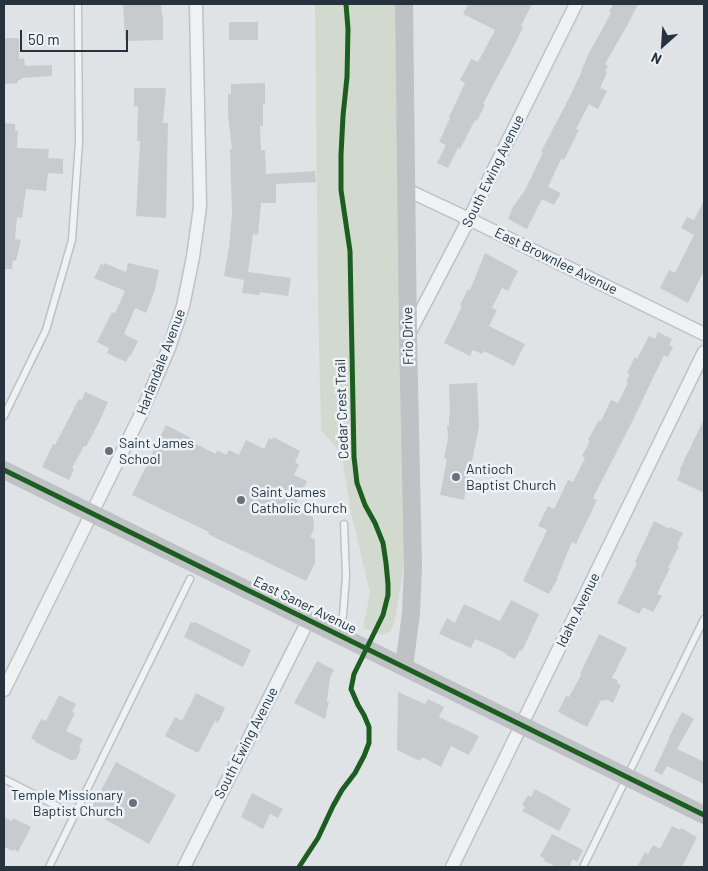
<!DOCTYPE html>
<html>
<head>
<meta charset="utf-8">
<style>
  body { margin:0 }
  #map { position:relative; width:708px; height:871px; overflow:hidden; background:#e0e3e5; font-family:Barlow,sans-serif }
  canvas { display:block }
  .frame { position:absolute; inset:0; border:5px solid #26333f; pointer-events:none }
  .north { position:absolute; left:638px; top:20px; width:50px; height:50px; -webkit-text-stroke:4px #ecf2f5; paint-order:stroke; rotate:206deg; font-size:14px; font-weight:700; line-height:20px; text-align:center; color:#26333f }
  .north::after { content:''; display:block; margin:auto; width:18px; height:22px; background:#26333f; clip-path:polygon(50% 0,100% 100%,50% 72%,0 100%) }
  .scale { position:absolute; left:20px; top:30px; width:108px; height:22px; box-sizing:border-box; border:2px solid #26333f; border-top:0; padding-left:6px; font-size:15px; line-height:18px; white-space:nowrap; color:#26333f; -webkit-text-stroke:4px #ecf2f5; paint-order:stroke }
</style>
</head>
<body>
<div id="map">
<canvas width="708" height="871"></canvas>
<div class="frame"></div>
<div class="north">N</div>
<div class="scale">50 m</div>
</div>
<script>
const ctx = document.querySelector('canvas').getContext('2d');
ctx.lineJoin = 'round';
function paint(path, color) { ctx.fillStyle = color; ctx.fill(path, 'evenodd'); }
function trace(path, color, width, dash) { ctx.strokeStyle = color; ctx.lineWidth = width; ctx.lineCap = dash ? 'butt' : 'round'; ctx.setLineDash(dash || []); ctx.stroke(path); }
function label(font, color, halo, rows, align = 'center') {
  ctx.font = font + ' Barlow,sans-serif'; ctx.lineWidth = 5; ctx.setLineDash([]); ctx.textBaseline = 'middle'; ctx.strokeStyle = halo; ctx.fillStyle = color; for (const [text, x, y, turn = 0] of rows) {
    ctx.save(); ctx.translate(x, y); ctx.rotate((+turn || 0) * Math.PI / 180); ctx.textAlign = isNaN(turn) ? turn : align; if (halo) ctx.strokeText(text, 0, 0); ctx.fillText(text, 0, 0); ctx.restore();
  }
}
paint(new Path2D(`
  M315 4H395L405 558 395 621 391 631 382 635 363 628 370 593 351 512 341 453 321 430 318 304Z`), '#d2dad0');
paint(new Path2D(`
  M123 4H161L162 15H163V40L125 41Z
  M468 4H532L521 26 523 27 514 46 483 104 485 105 477 121 475 120 460 149 458 148 448 168 437 163 446 145 439 142 450 118 449 117 465 83 460 80 471 59 478 62 495 30 463 14Z
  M613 4H638L628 24 605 64 608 66 605 72 607 73 600 88 607 91 598 109 589 104 576 129 579 130 564 160 561 159 548 187 561 193 554 205 542 199 527 229 508 219 513 207 525 190 543 153 541 152 568 100 582 71H581L588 55 611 13 609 12Z
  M229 22H258V40H229Z
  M4 38H19V59L24 58 25 66 52 65V76L21 78V80H18V83L4 84Z
  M265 83V104H263V126H260L261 150H265L266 174 315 171 316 182 276 184V203H261L258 235 253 234 248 272 291 278 288 296 260 292 259 295 242 293 244 280 224 276 229 247 232 214 230 149H232L228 115V94H231V84Z
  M134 88H166L163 123H168L166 218 136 216 140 141H137L138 106H134Z
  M4 123 15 124V131H18L17 148 49 149 48 158 63 159V174L48 173 46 191 26 189 22 218 17 217 15 239 21 240 16 261 13 260 12 269H4Z
  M704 200V271L688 303 660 288 669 270 675 273 694 235 681 228 687 217 694 220Z
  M485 253 518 271 508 291 502 288 492 308 497 310 489 326 525 344 514 366 484 351 482 354 473 350 470 356 444 343 462 306 460 305 468 289 470 290Z
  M104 263 126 272 128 263 159 270 154 293 146 313 135 308 124 334 138 341 130 357 129 356 126 362 107 353 109 348 97 342 112 312 115 313 125 291 94 278 101 264 104 265Z
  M658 332 672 339 669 345 673 347 668 357 664 355 633 420 593 498 597 500 576 544 572 542 557 578H558L549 594 523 581 547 530 538 526 548 506 554 509 568 480 573 482 585 458 582 456 590 441 588 440 599 420 601 421 611 400 618 403 628 383 626 382 630 374 627 373 635 357 637 359 649 336 655 339Z
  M477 383 479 427 464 500 440 495 447 459 444 458 448 439 447 426H449V415H450L449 384Z
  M85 392 108 402 100 420 86 447 84 446 72 468 74 469 69 480 42 467 53 444 55 445 79 399 82 400Z
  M704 419V493L677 480 681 471H679Z
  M166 425 195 440 194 443 216 454 217 450 226 455 229 450 239 455 246 440 264 449 269 438 272 440 273 437 300 451 295 462 299 465 294 475 307 481 294 508 313 517 314 529 310 537 315 539V563L306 581 208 534 209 532 132 495Z
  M654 521 669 529 670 527 683 533 677 545 679 546 668 568H670L657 594 662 596 653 612 643 607 639 614 617 603 637 563 635 562Z
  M511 600 539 614 522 651 520 650 515 659 505 654 506 653 475 639 471 648 439 634 447 618 455 623 464 604 500 621Z
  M191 622 194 623 195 622 251 650 243 667 184 637Z
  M599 634 627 648 612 678 618 680 617 683 621 685 613 703 606 699 605 701 601 700 587 727 558 712 566 696 569 697 581 675 580 674Z
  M317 661 334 670 330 678 327 701 329 702 325 719 294 703Z
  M398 692 425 704 428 699 444 707 439 717 479 736 469 755 451 746 441 767 422 757 420 761 397 750Z
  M196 693 225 708 218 723 215 721 198 753 165 736 175 717 182 721Z
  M59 695 76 704 72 712 75 713 66 731 83 739 79 748 81 749 76 760 74 759 73 761 35 742 36 741 31 738 41 719 46 721Z
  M682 712 694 719 677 749 704 762V784L667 766 662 775 654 771 670 737H669Z
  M116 762 176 795 149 844 90 811Z
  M535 789 571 809 559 831 522 811 525 807 522 805 528 795 531 797Z
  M252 793 283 809 278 818 270 814 263 829 241 817Z
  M4 817 12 821 13 818 31 827 18 852 14 849 13 851 4 847Z
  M672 826 680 830 681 828 697 837 682 867H637L645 852 648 854 653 845 660 849Z
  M552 834 583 850 577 862 573 859 569 867H557L544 861 545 859 540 856Z`), '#c8cbcd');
const lane = new Path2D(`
  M4 416 46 330 72 240 79 142 78 4
  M336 632 343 616 346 576 344 524
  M4 779 57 806
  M49 867 190 579
  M583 867 704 619`);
const street = new Path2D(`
  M407 190 469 219 704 334
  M409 334 469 219 576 4
  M4 690 140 416 169 348 183 306 193 257 200 207 196 4
  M184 867 309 619
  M452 867 704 352`);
trace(lane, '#bec1c3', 9);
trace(street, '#bec1c3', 15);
trace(lane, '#eff1f2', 6);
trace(street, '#eff1f2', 12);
trace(new Path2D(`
  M4 470C237 585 470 700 704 815
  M404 667 411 613 413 566 408 336 404 4`), '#bec2c5', 18);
trace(new Path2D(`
  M4 470C237 585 470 700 704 815
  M299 867 318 838 333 806 342 790 355 773 364 756 369 743V727L364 715 358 705 351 689 354 674 383 615 388 595V584L386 563 383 543 375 523 365 505 357 483 354 457 350 251 341 190V155L343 116 347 77 348 29 346 4`), '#1b5e20', 5);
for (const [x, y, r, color] of [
  [109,451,5,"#677179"],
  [456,477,5,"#677179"],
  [241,500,5,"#677179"],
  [133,803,5,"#677179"]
]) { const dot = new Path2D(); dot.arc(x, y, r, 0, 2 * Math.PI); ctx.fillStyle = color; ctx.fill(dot); trace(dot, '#ecf2f5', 2); }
label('14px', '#26333f', '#ecf2f5', [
  ["South Ewing Avenue",493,171,-64],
  ["East Brownlee Avenue",556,261,26],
  ["Frio Drive",408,336,-91],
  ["Harlandale Avenue",161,362,-69],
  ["Cedar Crest Trail",342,409,-92],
  ["East Saner Avenue",305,605,26],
  ["Idaho Avenue",578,610,-64],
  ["South Ewing Avenue",246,743,-63]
]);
label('14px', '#26333f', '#ecf2f5', [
  ["Saint James",119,443],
  ["School",119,459],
  ["Antioch",466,469],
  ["Baptist Church",466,485],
  ["Saint James",251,492],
  ["Catholic Church",251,508],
  ["Temple Missionary",123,795,"right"],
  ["Baptist Church",123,811,"right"]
], 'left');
</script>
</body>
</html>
